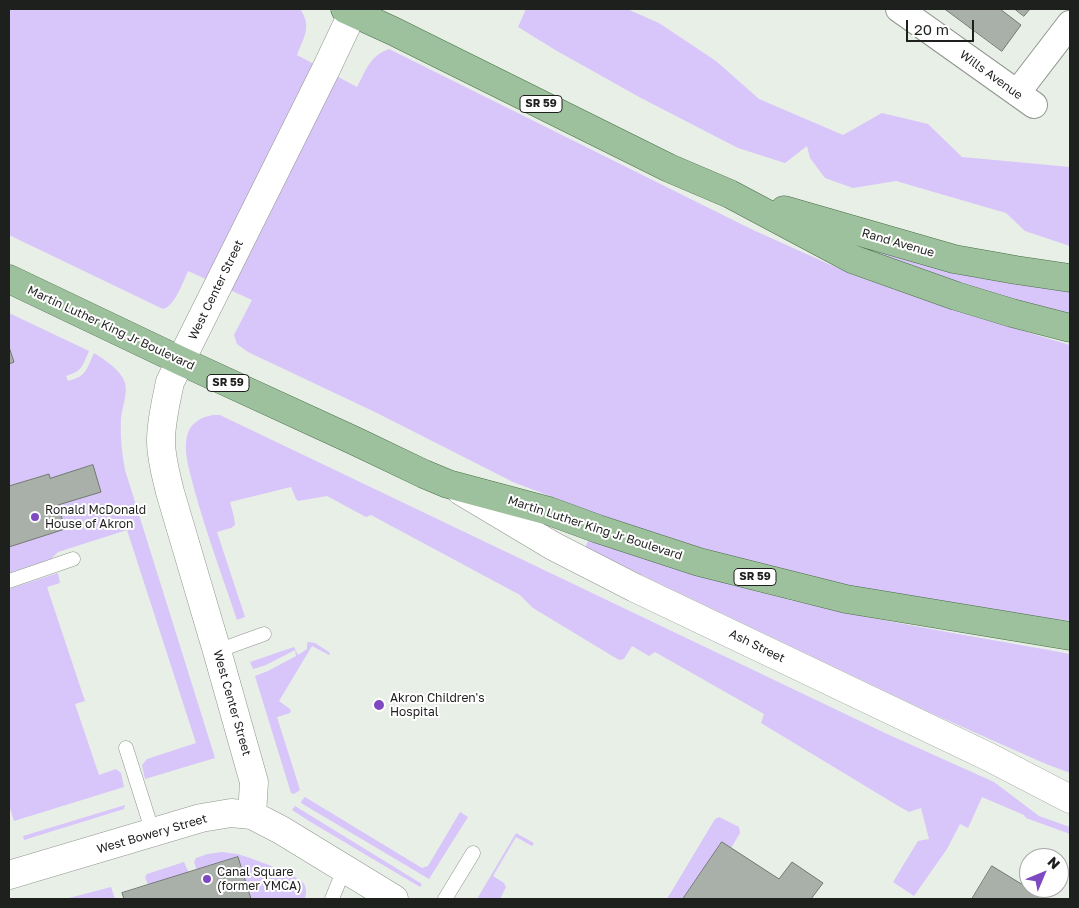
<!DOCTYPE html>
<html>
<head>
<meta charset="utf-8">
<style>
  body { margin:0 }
  #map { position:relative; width:1079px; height:908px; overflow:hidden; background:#e8efe7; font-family:"Golos Text",sans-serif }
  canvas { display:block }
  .frame { position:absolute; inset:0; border:10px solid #1e201d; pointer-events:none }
  .north { position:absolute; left:1019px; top:848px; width:50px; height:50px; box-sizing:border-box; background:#fff; border:1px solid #a5a6a5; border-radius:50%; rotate:45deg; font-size:14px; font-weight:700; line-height:20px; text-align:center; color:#1e201d }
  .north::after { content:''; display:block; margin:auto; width:18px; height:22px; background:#7f4ac1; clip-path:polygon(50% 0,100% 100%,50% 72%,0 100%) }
  .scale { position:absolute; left:906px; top:20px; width:68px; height:22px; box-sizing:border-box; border:2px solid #1e201d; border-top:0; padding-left:6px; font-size:15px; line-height:18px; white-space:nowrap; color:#1e201d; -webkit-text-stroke:4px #fff; paint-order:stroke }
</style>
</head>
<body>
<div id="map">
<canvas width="1079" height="908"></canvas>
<div class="frame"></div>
<div class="north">N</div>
<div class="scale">20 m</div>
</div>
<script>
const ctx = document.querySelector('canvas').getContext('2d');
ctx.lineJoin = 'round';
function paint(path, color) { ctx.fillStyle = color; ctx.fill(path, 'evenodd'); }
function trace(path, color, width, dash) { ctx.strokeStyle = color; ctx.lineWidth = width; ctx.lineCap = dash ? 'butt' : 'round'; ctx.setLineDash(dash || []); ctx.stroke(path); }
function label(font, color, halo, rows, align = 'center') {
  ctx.font = font + ' "Golos Text",sans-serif'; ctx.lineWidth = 4; ctx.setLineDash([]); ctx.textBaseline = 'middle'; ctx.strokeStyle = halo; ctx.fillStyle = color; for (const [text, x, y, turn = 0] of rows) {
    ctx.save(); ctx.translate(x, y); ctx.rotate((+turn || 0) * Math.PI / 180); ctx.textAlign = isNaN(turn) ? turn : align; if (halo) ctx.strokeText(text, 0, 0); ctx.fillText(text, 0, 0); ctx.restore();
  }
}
paint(new Path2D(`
  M9 9H300C312 26 304 37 297 55L357 87C366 71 369 56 389 49L751 229 853 275 960 312 1070 345V621L959 607 873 591 782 570 704 549 630 526 573 505 513 482 377 413 248 352 237 344 234 335 252 300 188 271C183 282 175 306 163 309L9 235Z
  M526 9H627L659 23 716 61 759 99 843 135 882 113 928 124 962 157 1070 167V246L1025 231 1006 213 896 181 853 188 825 178 810 158 807 146 785 163 738 148 641 98 557 51 518 27Z
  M878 248 1070 289V315L968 287 876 254Z
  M9 313 89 351C82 366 83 371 66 376L68 381C87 376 86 370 94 353 105 360 121 370 125 383 128 392 122 409 121 418 120 436 122 453 125 470L215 758 145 779 142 765 147 759 196 743 127 530 58 552 51 559 9 573V547L65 529 58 505 101 491 92 465 50 478 48 474 9 486V364L14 362 9 347Z
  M213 415H220L224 417 885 733 994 782 1039 816 1070 827V834L1026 818 1024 815 982 797 968 828 960 824 947 849 914 896 893 882 918 841 929 839 921 808 909 812 900 807 761 723 764 714 655 652 649 656 632 646 624 659 619 660 533 608 520 595 371 515 366 517 327 496 298 501 296 499 291 487 230 502 234 517 235 525 231 528 217 532 245 617 237 620C223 578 207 535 195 492 191 475 183 454 187 436 190 423 201 417 213 415Z
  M589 539C644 558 699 576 755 591 858 619 965 634 1070 654V773L1046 764 931 713 585 548Z
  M58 573 60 583 47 587 85 701 75 704 99 775 116 769 121 773 124 787 14 821 9 805V589Z
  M309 642 315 643 329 652 330 654 329 655 312 646 279 701 290 709 291 711 290 713 277 717 300 790 294 794 291 793 255 676 268 671 296 656 295 650 266 665 253 669 250 662 294 647 298 655 307 649V643Z
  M305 797 422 868 428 866 460 812 468 817 429 879 301 803 302 800Z
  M125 805 124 809 24 840 23 836Z
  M295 806 422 884 420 887 309 821 292 810Z
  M719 817 739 827 740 833 731 848 722 842 683 899H667L715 819Z
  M516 833 532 842 534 844 532 846 516 837 493 876 504 883 506 887 500 899H477Z
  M222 852C227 853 232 853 237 854 249 857 299 875 304 884 307 889 306 894 305 899H251L238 857 197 870 194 862 196 858 208 854Z
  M184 862 189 873 148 885 145 877 147 874Z
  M111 887 115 899H65Z`), '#d8c5fa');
const building = new Path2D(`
  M945 9H1000L1021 25 1002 51Z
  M1015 9H1030L1024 16Z
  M9 347 14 362 9 364Z
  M93 465 101 492 58 505 65 529 9 547V486L49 474 50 478Z
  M722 842 779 879 792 862 823 883 811 899H683Z
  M238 857 251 899H124L122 893Z
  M992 866 1046 899H972Z`);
paint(building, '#a9b0a9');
trace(building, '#717870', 1);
const service = new Path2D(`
  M9 581 73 559
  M217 651 264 634
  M126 748 153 833
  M332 899 344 869
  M445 899 473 853`);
const minor = new Path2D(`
  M899 9 1034 105
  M1017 93 1070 24`);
const tertiary = new Path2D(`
  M461 491 553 546 635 588 989 757 1070 799
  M252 815 254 782 217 651 170 492C166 475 161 458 161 441 161 421 166 402 170 382L327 67 353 12
  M9 875 201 818 231 813 252 815 281 830 394 899`);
const primary = new Path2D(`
  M345 9 393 31 669 168 730 194 852 259 956 296 1012 313 1070 328
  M784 210 954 259 1016 270 1070 278
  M9 279 181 361 355 441 424 474 448 484 549 511 598 529 699 562 846 599 1070 636`);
trace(service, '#8f968e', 15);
trace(minor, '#8f968e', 28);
trace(tertiary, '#8f968e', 29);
trace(primary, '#476e45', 29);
trace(service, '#fff', 14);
trace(minor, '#fff', 26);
trace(tertiary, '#fff', 28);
trace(primary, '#9ec19d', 28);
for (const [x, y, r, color] of [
  [35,517,5,"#7f4ac1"],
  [379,705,6,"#7f4ac1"],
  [207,879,5,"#7f4ac1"]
]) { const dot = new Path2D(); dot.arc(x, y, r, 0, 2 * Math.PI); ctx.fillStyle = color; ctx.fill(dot); trace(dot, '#fff', 2); }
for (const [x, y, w] of [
  [541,104,42],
  [228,383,42],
  [755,577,42]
]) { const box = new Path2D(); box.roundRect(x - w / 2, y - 8.5, w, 17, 4); ctx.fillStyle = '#fff'; ctx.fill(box); trace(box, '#1e201d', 1); }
label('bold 11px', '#1e201d', null, [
  ["SR 59",541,104],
  ["SR 59",228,383],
  ["SR 59",755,577]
]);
label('12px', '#1e201d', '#fff', [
  ["Wills Avenue",991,75,36],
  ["Rand Avenue",898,243,16],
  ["West Center Street",216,290,-64],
  ["Martin Luther King Jr Boulevard",111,328,25],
  ["Martin Luther King Jr Boulevard",595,528,18],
  ["Ash Street",757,646,26],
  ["West Center Street",232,703,74],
  ["West Bowery Street",152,834,-16]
]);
label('12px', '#1e201d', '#fff', [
  ["Ronald McDonald",45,510],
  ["House of Akron",45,524],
  ["Akron Children's",390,698],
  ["Hospital",390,712],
  ["Canal Square",217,872],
  ["(former YMCA)",217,886]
], 'left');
</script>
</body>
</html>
